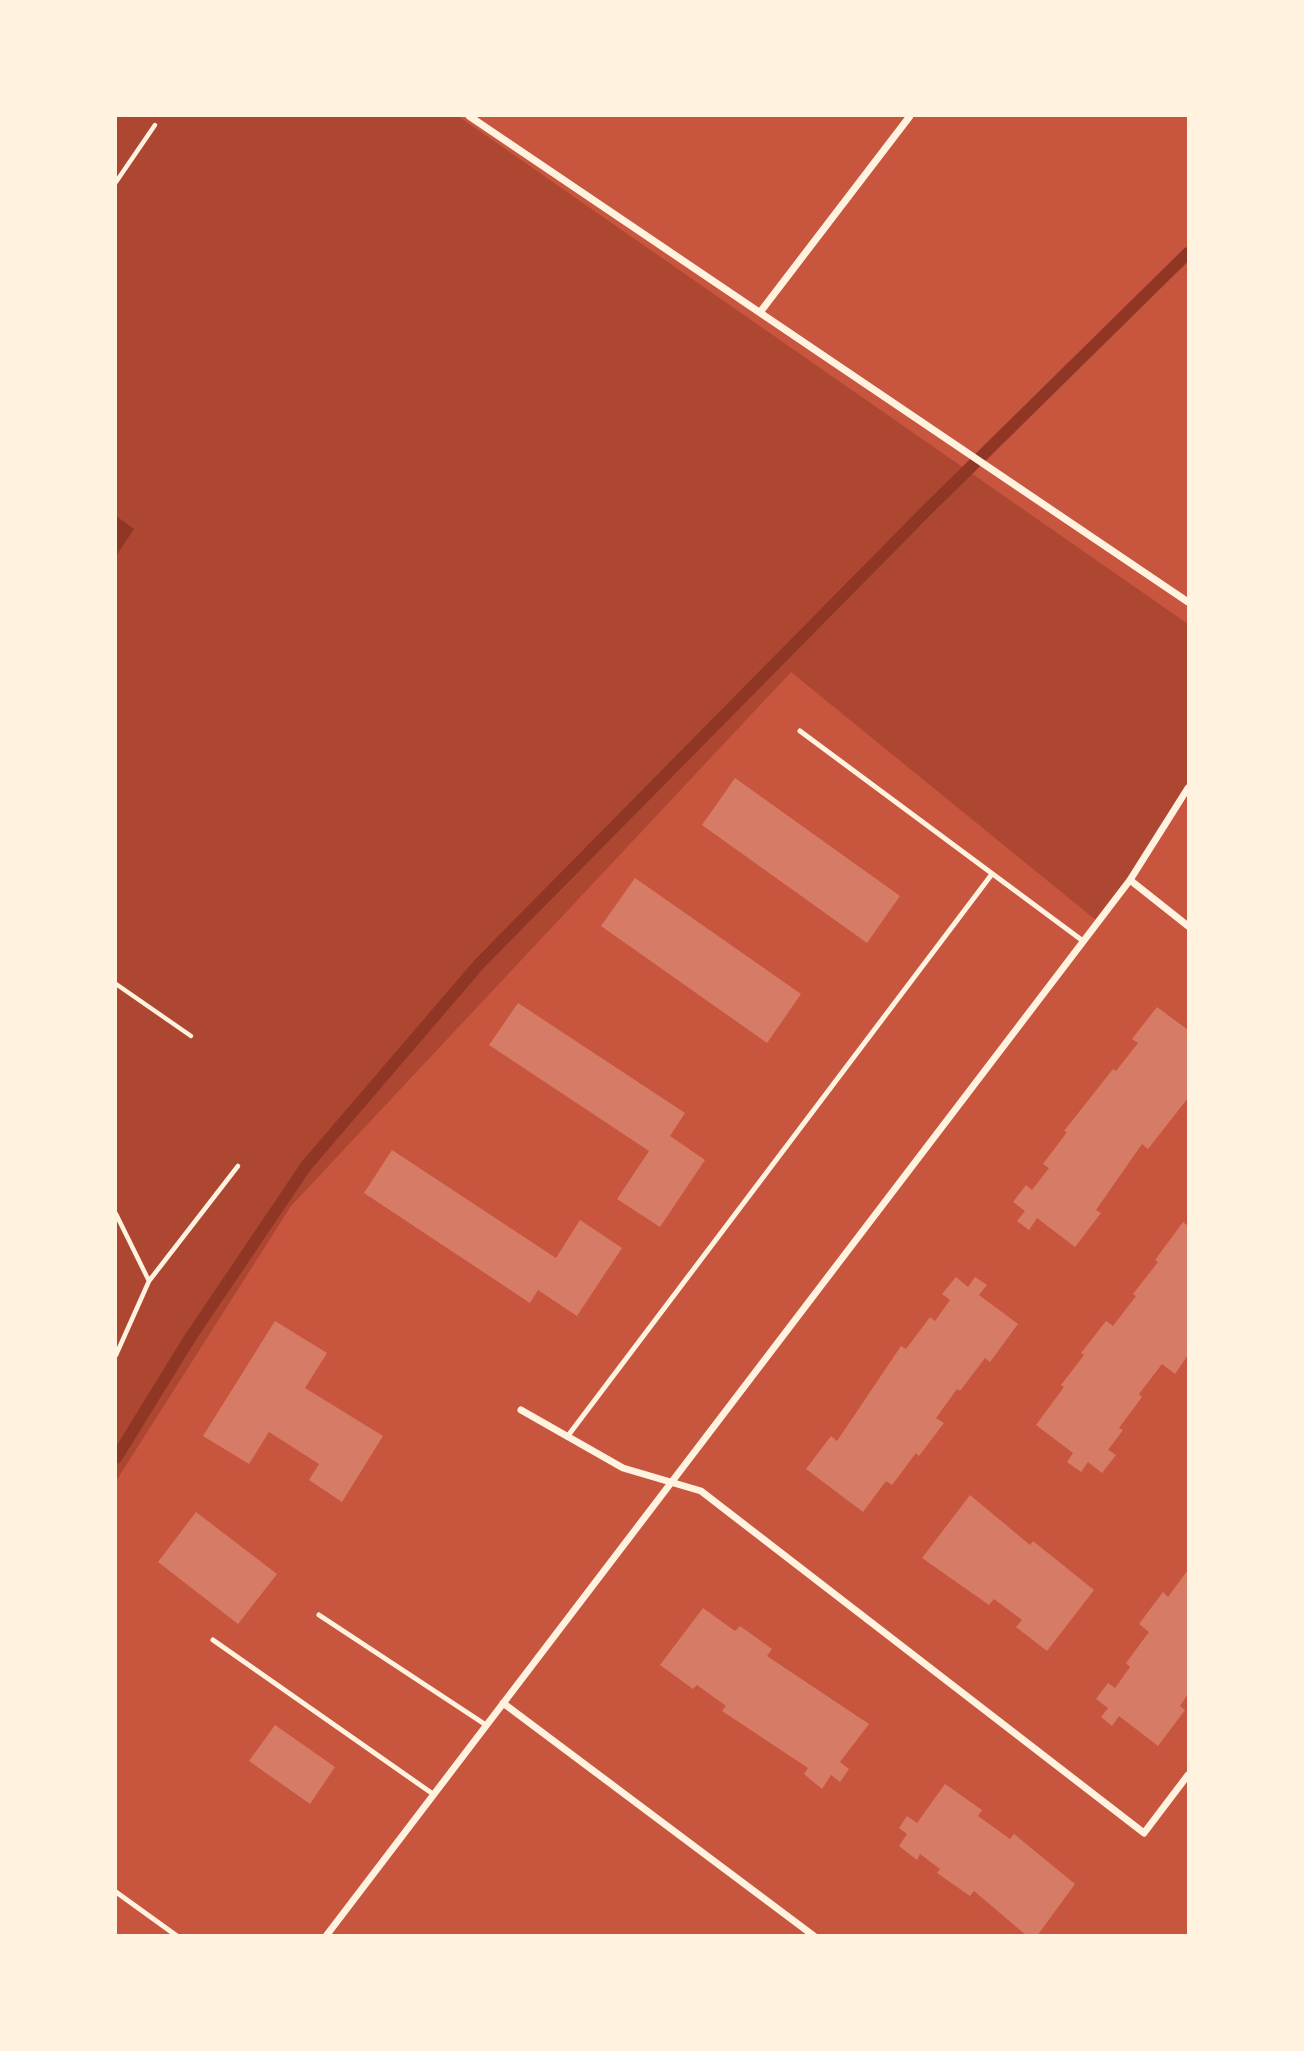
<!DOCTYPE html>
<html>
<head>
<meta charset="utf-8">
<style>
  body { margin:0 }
  #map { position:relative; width:1304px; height:2051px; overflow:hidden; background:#c8553d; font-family:Cabin,sans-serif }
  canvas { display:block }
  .frame { position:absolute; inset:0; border:117px solid #fff3e0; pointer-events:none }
</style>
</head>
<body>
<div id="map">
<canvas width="1304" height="2051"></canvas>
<div class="frame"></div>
</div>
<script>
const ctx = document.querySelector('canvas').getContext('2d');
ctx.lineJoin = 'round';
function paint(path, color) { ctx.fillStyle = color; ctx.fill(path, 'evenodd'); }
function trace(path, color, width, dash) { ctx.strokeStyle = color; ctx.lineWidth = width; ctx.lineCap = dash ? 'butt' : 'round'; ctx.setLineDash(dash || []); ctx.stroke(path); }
paint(new Path2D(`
  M116 116H458L1188 624V796L1097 921 791 672 291 1206 116 1481Z`), '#ae4732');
paint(new Path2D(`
  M116 516 134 529 116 556Z`), '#8f3625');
trace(new Path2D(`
  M116 1458 190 1338 306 1166 480 963 926 511 1188 253`), '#8f3625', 12);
paint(new Path2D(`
  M735 778 900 896 867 943 702 825Z
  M635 878 801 994 767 1043 601 926Z
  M518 1003 685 1113 670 1136 705 1160 660 1227 617 1199 649 1151 489 1045Z
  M1157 1007 1188 1030V1098L1148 1149 1142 1144 1096 1210 1101 1213 1075 1247 1037 1218 1029 1230 1017 1221 1025 1211 1013 1202 1026 1185 1032 1190 1049 1168 1043 1164 1067 1132 1064 1131 1113 1069 1116 1071 1138 1043 1132 1039Z
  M392 1150 556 1258 580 1220 622 1248 577 1316 538 1290 530 1303 364 1193Z
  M1183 1222 1188 1226V1355L1175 1374 1162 1364 1139 1394 1142 1397 1119 1428 1123 1430 1108 1450 1116 1455 1102 1473 1088 1462 1081 1472 1067 1462 1073 1453 1036 1425 1064 1387 1061 1385 1084 1355 1081 1353 1106 1321 1113 1326 1136 1296 1133 1294 1158 1262 1155 1260Z
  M956 1277 968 1287 975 1277 987 1285 979 1295 1018 1324 990 1362 985 1358 960 1391 957 1389 936 1418 944 1423 919 1456 916 1453 892 1485 886 1481 863 1512 806 1469 831 1436 837 1441 901 1346 906 1349 930 1317 935 1321 950 1300 942 1294Z
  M275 1321 327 1353 305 1388 383 1436 342 1502 309 1480 319 1464 269 1432 249 1464 203 1436Z
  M970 1495 1030 1545 1033 1541 1094 1590 1047 1651 1016 1627 1022 1620 994 1599 989 1605 922 1558Z
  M196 1512 277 1574 238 1624 158 1562Z
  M1188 1570V1694L1180 1706 1185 1710 1158 1746 1119 1716 1112 1726 1101 1717 1108 1708 1096 1699 1108 1683 1115 1688 1130 1667 1126 1663 1149 1632 1139 1624 1163 1592 1168 1597Z
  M703 1608 735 1631 740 1626 772 1649 767 1656 869 1724 840 1762 849 1769 840 1782 831 1775 822 1789 804 1774 808 1768 722 1711 726 1706 697 1685 693 1689 660 1665Z
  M275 1725 335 1767 310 1804 249 1761Z
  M945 1784 982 1810 978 1816 1010 1839 1014 1834 1075 1884 1037 1936H1027L974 1891 970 1896 937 1873 940 1869 920 1854 917 1860 899 1846 907 1834 899 1828 907 1816 917 1823Z`), '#d67c66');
trace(new Path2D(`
  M116 182 155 125
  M116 984 191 1036
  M116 1214 149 1281 116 1355
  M149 1281 238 1166`), '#fff3e0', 4.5);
trace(new Path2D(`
  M800 731 1083 941
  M567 1437 992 874
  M319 1615 486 1725
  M213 1640 433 1794
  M116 1892 177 1936`), '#fff3e0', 5);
trace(new Path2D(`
  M469 116 1188 602
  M761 311 910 116
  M1130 880 1188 926
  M521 1410 623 1468 701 1491 1144 1833 1188 1775
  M503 1703 814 1936
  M326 1936 1130 880 1188 788`), '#fff3e0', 7);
</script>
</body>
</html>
